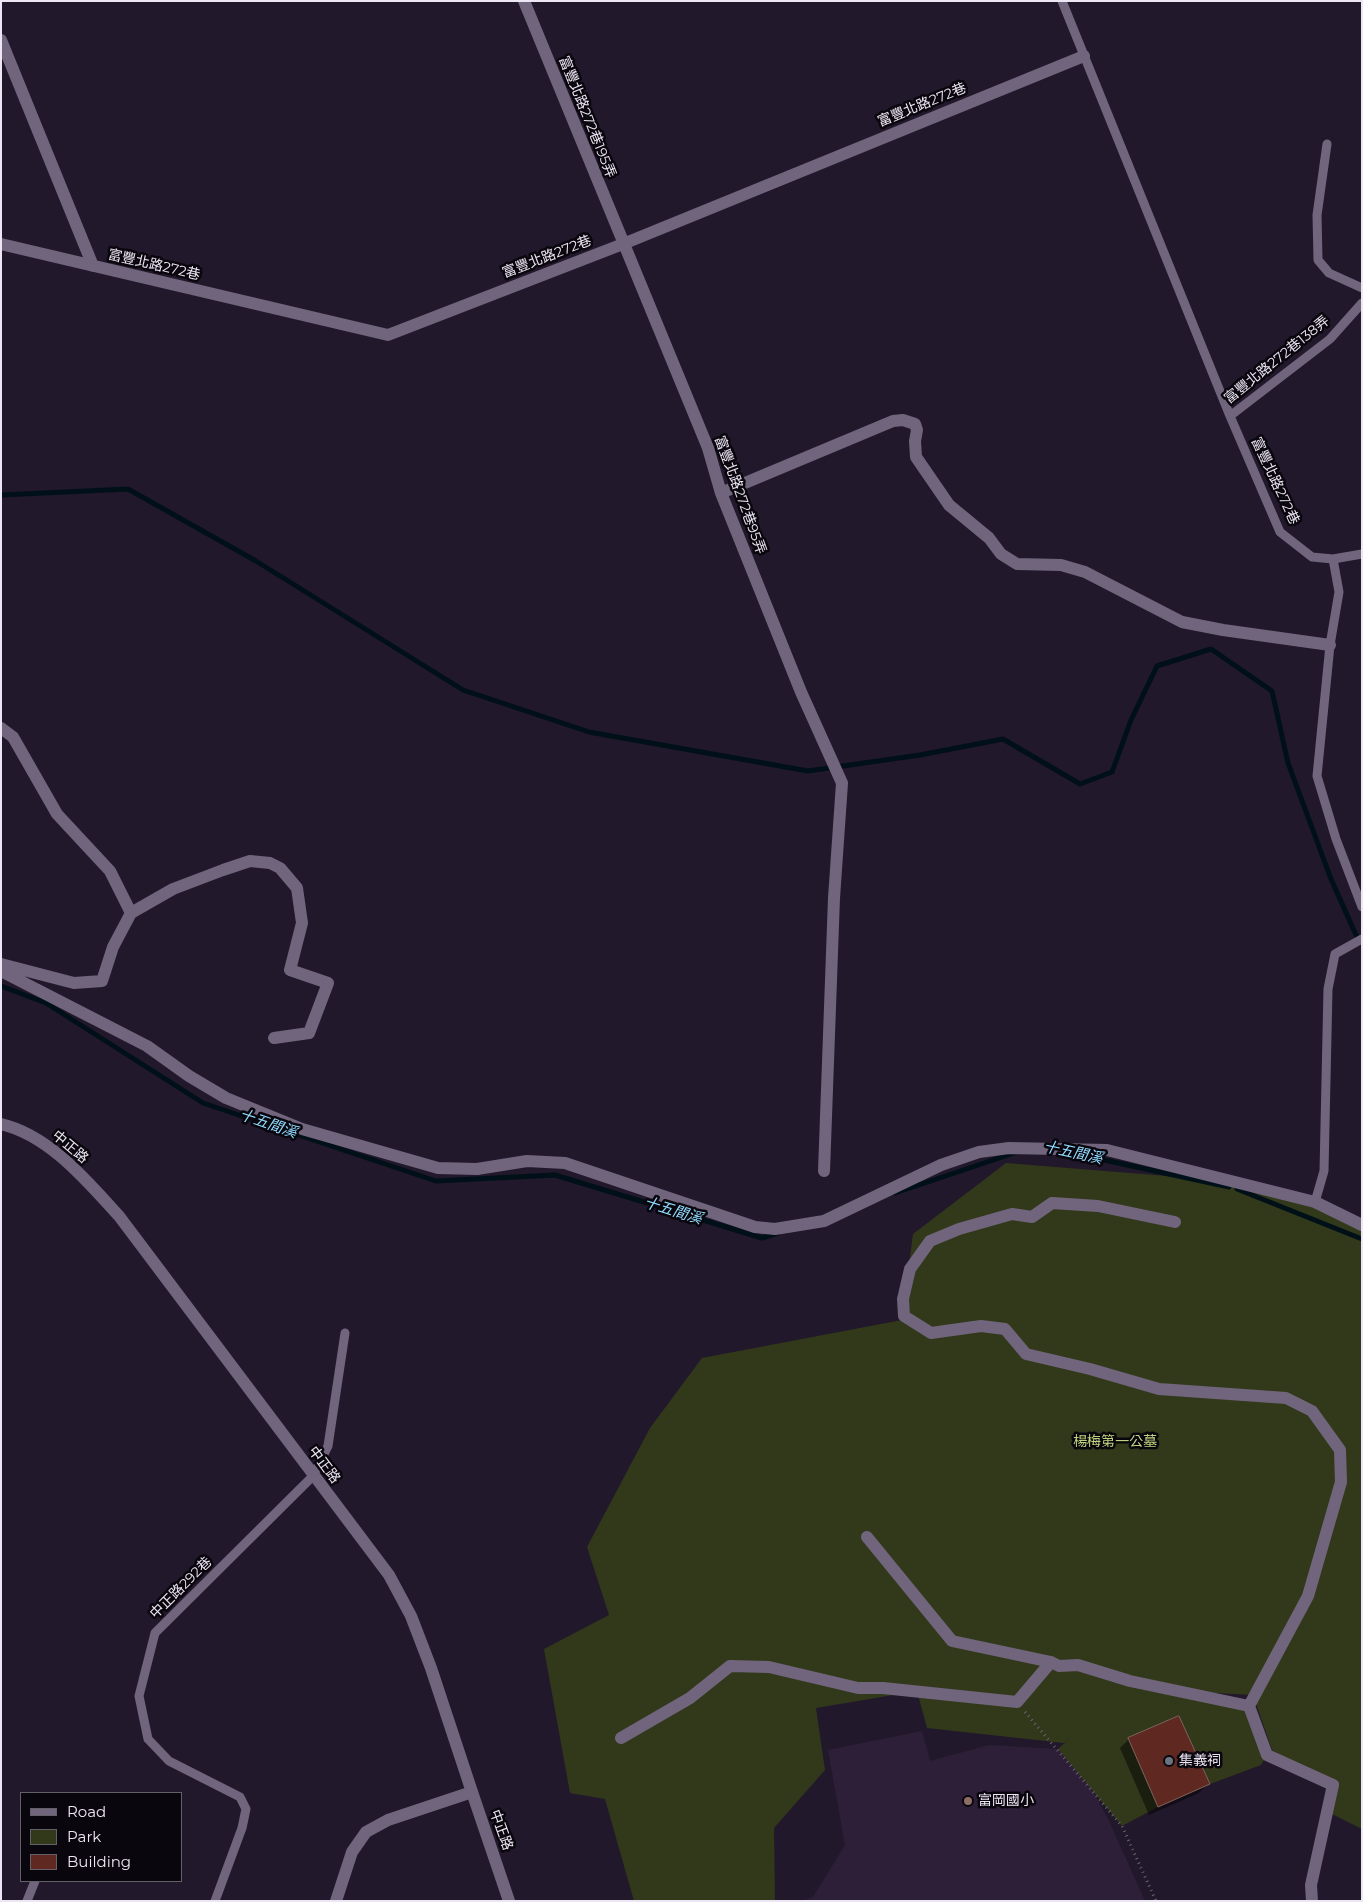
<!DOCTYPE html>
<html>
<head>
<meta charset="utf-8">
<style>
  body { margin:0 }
  #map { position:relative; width:1363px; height:1902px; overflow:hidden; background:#22182b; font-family:Montserrat,sans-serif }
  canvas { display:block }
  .frame { position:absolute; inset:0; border:2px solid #ede6f4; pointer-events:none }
  .legend { position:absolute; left:20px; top:1792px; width:162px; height:90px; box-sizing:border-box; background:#09060d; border:1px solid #646069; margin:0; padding:6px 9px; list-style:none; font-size:15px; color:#ede6f4 }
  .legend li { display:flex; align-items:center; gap:10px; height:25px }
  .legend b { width:25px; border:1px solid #646069 }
</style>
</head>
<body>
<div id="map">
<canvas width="1363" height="1902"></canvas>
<div class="frame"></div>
<ul class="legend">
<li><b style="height:6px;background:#71657d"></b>Road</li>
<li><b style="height:14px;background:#32391b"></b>Park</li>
<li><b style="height:14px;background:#5f2921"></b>Building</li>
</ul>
</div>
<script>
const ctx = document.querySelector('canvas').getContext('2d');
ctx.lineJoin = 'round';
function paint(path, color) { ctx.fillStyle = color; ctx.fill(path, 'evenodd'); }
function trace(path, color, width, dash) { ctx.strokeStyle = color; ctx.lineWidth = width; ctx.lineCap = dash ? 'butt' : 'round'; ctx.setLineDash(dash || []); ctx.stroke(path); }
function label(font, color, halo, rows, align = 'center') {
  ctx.font = font + ' Montserrat,"Noto Sans TC",sans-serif'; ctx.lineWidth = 5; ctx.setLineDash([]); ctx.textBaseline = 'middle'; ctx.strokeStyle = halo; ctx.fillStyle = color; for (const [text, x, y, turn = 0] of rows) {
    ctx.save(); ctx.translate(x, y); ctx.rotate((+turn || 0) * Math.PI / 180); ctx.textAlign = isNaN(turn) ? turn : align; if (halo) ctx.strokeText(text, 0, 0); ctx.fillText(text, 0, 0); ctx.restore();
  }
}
paint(new Path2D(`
  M922 1731 930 1761 989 1745 1058 1749 1088 1782 1109 1821 1145 1901H802L813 1897 845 1845 828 1750Z`), '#2d1f38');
paint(new Path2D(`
  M1006 1163 1167 1176 1282 1195 1362 1220V1829L1330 1813 1332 1786 1272 1750 1253 1695 1139 1689 1249 1706 1267 1755 1261 1765 1210 1784 1179 1716 1128 1738 1158 1807 1122 1826 1058 1749 1071 1737 1064 1743 927 1728 917 1691 816 1708 825 1770 774 1828 775 1901H634L605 1799 570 1793 544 1649 609 1615 587 1547 650 1428 702 1358 902 1320 913 1234Z`), '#32391b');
paint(new Path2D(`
  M1179 1717 1208 1784 1199 1793 1149 1815 1120 1748 1129 1739Z`), '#0007');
trace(new Path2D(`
  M1 495 128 489 256 561 463 690 589 732 808 771 920 755 1003 739 1080 784 1112 772 1131 720 1157 666 1211 649 1272 691 1288 763 1331 879 1356 935 1360 940
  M1 986 46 1003 203 1103 436 1181 555 1175 762 1238 778 1233
  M1081 1155 1229 1187
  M1237 1189 1362 1239
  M895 1193 1017 1152`), '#001018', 5);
const building = new Path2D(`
  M1179 1716 1210 1784 1158 1807 1128 1738Z`);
paint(building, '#5f2921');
trace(building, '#81635d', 1);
trace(new Path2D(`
  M1025 1712 1122 1826 1156 1901`), '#6b6273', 3, [1, 4]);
trace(new Path2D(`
  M1062 1 1230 416 1280 532 1312 557 1333 559 1339 592 1330 645 1317 776 1336 839 1362 907
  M1327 144 1317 215 1318 260 1329 273 1362 288
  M1230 416 1330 339 1362 303
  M1333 559 1362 554
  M1315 1202 1324 1171 1328 989 1335 954 1362 939
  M27 1901 35 1881
  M215 1901 242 1828 246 1809 240 1797 169 1761 148 1739 139 1696 155 1633 313 1476 328 1446 345 1333`), '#71657d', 9);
trace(new Path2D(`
  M524 1 708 448 721 493 801 692 842 783 834 898 824 1171
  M1 40 93 266
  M1 244 388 335 623 244 1084 56
  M721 493 893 421 903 420 915 424 917 430 915 441 916 457 949 505 989 538 1001 554 1017 564 1061 565 1085 572 1182 622 1223 630 1330 645
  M1 728 13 737 57 814 110 871 131 913
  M1 964 74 983 102 981 113 947 131 913 173 889 223 870 250 861 270 863 280 868 297 888 302 923 290 970 328 983 309 1033 274 1038
  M1 971 147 1046 189 1076 226 1098 302 1129 438 1168 477 1169 527 1161 565 1163 755 1227 775 1229 824 1221 941 1165 979 1152 1009 1148 1107 1150 1315 1202 1362 1225
  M1175 1222 1098 1206 1052 1203 1032 1217 1012 1214 959 1229 930 1241 910 1269 903 1299 904 1316 931 1333 981 1326 1005 1329 1026 1354 1090 1369 1159 1389 1286 1398 1312 1411 1340 1450 1341 1482 1308 1596 1249 1706 1267 1755 1333 1785 1311 1885 1312 1901
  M867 1537 952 1641 1051 1662 1059 1666 1078 1665 1130 1681 1249 1706
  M621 1738 690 1698 730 1666 769 1667 858 1688H883L1017 1702 1051 1662
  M336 1901 352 1852 366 1832 388 1820 472 1792`), '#71657d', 12);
trace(new Path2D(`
  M1 1124C49 1135 87 1181 119 1216L389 1575 411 1616 431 1668 472 1792 509 1901`), '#71657d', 12);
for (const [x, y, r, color] of [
  [1169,1761,5,"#6b7280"],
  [968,1801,5,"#8d6e63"]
]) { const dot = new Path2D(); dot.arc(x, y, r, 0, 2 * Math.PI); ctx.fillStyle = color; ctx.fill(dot); trace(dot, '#09060d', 2); }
label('14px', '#ede6f4', '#09060d', [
  ["富豐北路272巷",922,105,-22],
  ["富豐北路272巷195弄",587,117,68],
  ["富豐北路272巷",547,257,-21],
  ["富豐北路272巷",154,265,13],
  ["富豐北路272巷138弄",1277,360,-39],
  ["富豐北路272巷",1275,481,65],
  ["富豐北路272巷95弄",740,495,70],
  ["中正路",70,1147,40],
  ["中正路",324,1465,53],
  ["中正路292巷",181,1588,-45],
  ["中正路",501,1830,70]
]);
label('14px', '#c0d47f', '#09060d', [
  ["楊梅第一公墓",1115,1442]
]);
label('14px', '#ede6f4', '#09060d', [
  ["集義祠",1179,1761],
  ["富岡國小",978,1801]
], 'left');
label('italic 15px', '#91dcff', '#09060d', [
  ["十五間溪",268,1124,19],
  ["十五間溪",1073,1153,12],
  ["十五間溪",673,1211,17]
]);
</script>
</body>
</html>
